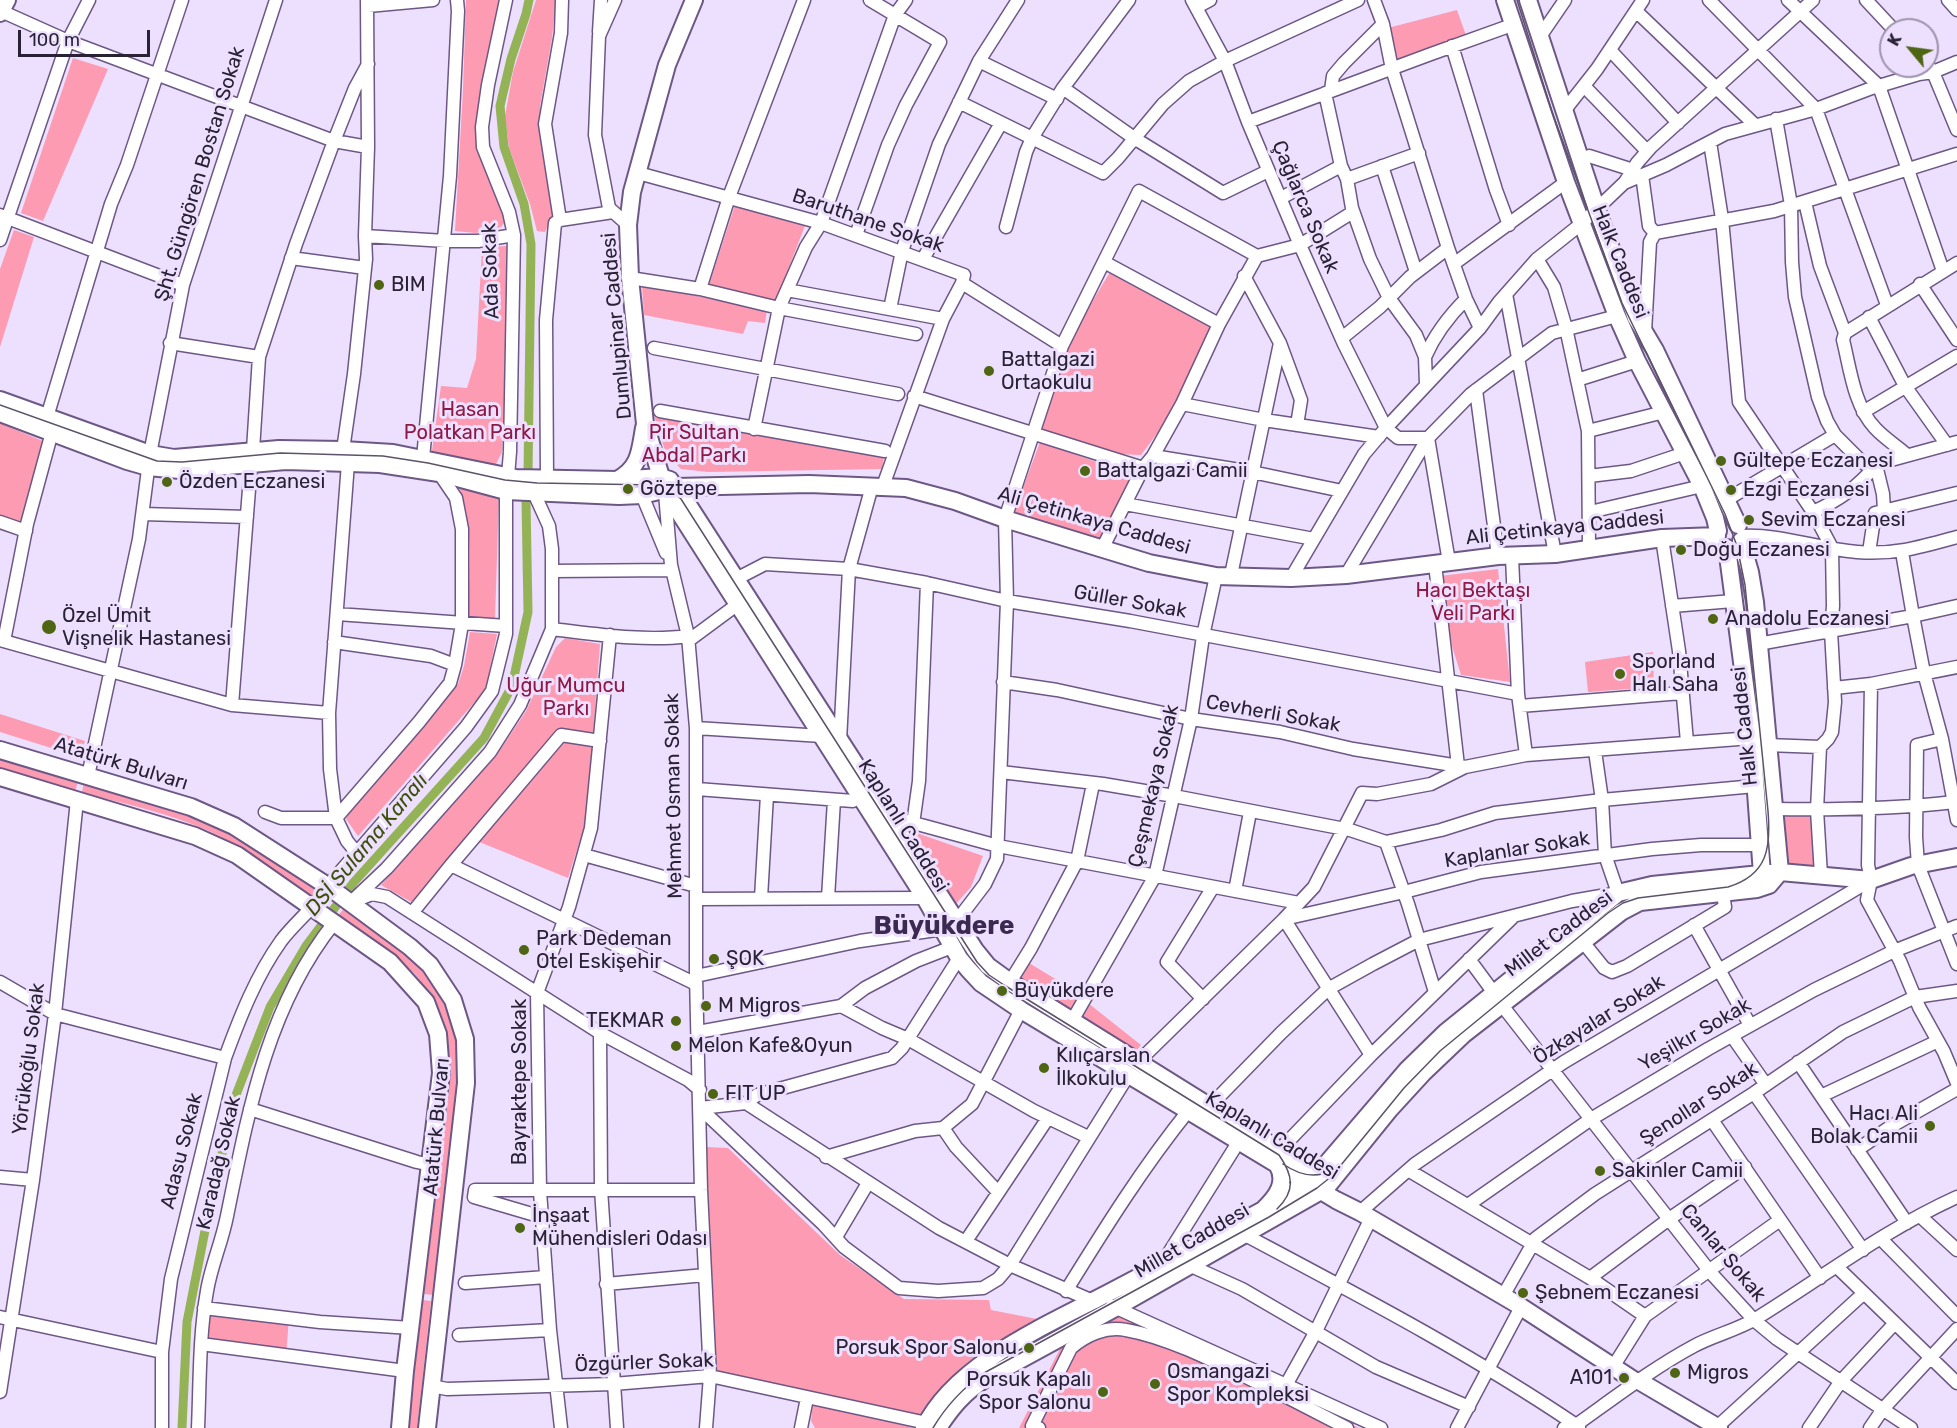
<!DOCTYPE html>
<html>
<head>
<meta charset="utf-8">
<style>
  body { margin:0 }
  #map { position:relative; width:1957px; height:1428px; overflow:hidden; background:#eddffe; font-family:Rubik,sans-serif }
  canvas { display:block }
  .north { position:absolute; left:1879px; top:18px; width:60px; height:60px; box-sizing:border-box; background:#eddffe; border:2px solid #9f93ad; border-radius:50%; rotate:299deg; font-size:16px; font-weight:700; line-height:24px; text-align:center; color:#292134 }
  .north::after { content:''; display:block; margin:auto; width:21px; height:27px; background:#4e6513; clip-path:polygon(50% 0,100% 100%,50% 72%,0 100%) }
  .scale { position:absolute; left:18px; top:30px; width:132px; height:27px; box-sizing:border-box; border:3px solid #292134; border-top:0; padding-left:8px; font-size:18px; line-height:21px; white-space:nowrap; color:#292134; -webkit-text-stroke:4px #eddffe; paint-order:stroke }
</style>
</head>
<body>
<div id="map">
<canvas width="1957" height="1428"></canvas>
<div class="north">K</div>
<div class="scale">100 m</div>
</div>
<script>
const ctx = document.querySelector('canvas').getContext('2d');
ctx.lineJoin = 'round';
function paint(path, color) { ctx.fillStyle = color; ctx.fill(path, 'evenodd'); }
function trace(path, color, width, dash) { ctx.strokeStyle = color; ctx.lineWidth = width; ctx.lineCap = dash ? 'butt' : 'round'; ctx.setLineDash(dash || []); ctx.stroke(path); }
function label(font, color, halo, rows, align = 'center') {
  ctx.font = font + ' Rubik,sans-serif'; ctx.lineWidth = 6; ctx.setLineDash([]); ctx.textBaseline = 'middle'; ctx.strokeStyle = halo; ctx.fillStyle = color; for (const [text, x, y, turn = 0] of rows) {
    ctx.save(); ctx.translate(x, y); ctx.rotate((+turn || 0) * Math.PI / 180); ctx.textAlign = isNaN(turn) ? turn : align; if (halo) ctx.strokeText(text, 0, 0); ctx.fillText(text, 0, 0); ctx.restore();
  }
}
paint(new Path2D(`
  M466 0H499L480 108 489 175 506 221 501 227 476 233 455 231 463 90Z
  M536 0H556L552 38 540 106V130L554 211 545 232 537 231 530 204 509 148 505 116 513 72Z
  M1457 10 1468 41 1392 69 1384 29Z
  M73 58 108 69 43 221 21 213Z
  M735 205 806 223 776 301 708 288Z
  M14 230 34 237 0 347V269Z
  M507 246 504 406 502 452 495 466 432 451 441 386 467 388 476 359 482 247Z
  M1110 272 1217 325 1161 428 1141 455 1117 454 1039 428 1068 342Z
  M642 285 767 310 765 323 748 321 743 334 644 315Z
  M653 412 885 451 882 469 708 472 681 469 666 454Z
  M0 423 45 442 23 525 0 516Z
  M1040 442 1128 473 1131 478 1098 542 1014 512Z
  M457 482 499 494 495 619H469C468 573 476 525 457 482Z
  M1498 569 1510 682 1461 675 1452 646 1440 576Z
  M470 632 497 634 486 688 480 696 358 836 346 819 350 811 458 684 464 666Z
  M565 638 600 644 593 735 557 729 413 903 381 885 496 756 526 711 556 647Z
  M1653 652 1654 687 1588 692 1585 662Z
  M0 714 85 741 80 757 0 732Z
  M561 735 593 739 585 824 568 878 472 839Z
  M0 758 78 782 75 791 0 768Z
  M84 783C132 797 182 809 227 831 261 849 292 872 324 894L318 901C283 877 248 849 209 831 169 813 124 804 82 792Z
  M1774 809 1817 810 1821 875 1780 872Z
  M905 829 983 856 971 887 953 907Z
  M344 908C410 957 455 981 459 1071L433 1295 424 1294 451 1071 447 1031 440 1012 427 990 415 974 401 962 338 916Z
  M1024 960 1082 995 1080 1005 1068 1011 1012 978Z
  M1088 1003 1141 1045 1136 1051 1078 1015Z
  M706 1147 728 1148 840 1255 904 1299 989 1300 991 1310 1037 1319C1020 1331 1002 1339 985 1350 963 1363 934 1395 921 1417L716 1372Z
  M423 1300 431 1301 417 1428H408Z
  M204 1308 289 1318 286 1356 201 1344Z
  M1116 1315 1181 1342 1359 1428H1019L1062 1345Z
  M813 1403 916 1428H815L811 1421Z`), '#fd9bb2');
trace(new Path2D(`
  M528 474 531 244 524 204 504 147 500 106 511 59 526 14 529 0
  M182 1428 187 1322 211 1200 236 1095 270 1007 306 946 354 882 484 738 512 686 528 612 526 501`), '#94b357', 9);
const minor = new Path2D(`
  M506 0 488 85 482 127 483 147 509 212 514 235 510 452 508 476
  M615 0 599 36 595 135 609 208 628 225
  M1192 0 1225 61 1248 122 1300 245 1344 344 1386 428 1364 454 1291 578
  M1374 0 1383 24 1392 69 1448 248 1466 299 1480 328
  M1709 0 1816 109 1887 305
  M1788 0 1879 86 1943 271
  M1866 0 1894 30
  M1948 0 1957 10
  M368 6 433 0
  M1197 7 1210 0
  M1 11 68 41 334 141 368 147
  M1636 11 1755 125
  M599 32 601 0
  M1539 38 1565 0
  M1452 46 1496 190 1509 225
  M1610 50 1678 123
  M979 61 1057 99
  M1930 68 1933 72 1957 130
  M1584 86 1647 151
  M1063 88 1134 138 1223 193 1268 171
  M1331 90 1333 76 1344 63 1383 24
  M1325 93 1341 166 1347 179 1352 208 1370 259 1389 298 1416 335 1425 357 1426 384
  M959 102 1103 173 1118 158 1163 104 1189 81 1225 61 1358 0
  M1564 111 1597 69 1643 0
  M1776 119 1791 205 1792 262 1795 297 1818 397 1827 421 1835 435 1863 463 1869 466 1957 442
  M1248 122 1431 54 1512 25
  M1710 142 1722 219 1739 402 1813 512 1832 548 1833 606 1831 631 1835 702 1832 732 1828 739 1820 747
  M1589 156 1633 170
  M1382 166 1416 272
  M638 173 821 223 964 275 962 283 1062 346
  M1642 175 1649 226 1655 233
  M1347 179 1419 153
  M1625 182 1637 163 1651 147 1813 0
  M1281 198 1341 166
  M1805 202 1820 266 1845 333 1843 340C1850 368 1854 406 1875 428 1884 438 1897 446 1907 455
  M0 215 183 285
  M560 220 545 124 561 33 562 0
  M560 220 613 212
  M1006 227 1026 152 1032 138 1063 88 1129 0
  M856 235 888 145 906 105 940 42 870 0
  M365 236 445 241H478L514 235
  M0 240 68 41 89 0
  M291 258 365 268
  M923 259 1001 123
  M1537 259 1554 287 1566 328 1588 431 1589 548
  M1104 262 1219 324
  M1455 263 1566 182
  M1244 276 1280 343 1301 400 1297 425
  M630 278 700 289 779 308 787 290 943 319
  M1920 284 1957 340
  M700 289 729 197 804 0
  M787 290 806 247 821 223 895 15 906 0
  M1506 294 1555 554
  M890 309 902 251 939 144 979 61 1018 0
  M1869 317 1905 386 1947 445
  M1645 332 1650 242 1655 233 1774 211 1957 154
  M1845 333 1957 263
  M1342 338 1380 307 1410 277 1448 248
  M170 343 259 357
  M654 348 898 394
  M1425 357C1435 334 1449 316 1466 299
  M1577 380 1637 361
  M1476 390 1498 556
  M914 396 1143 468
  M1182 404 1264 420 1379 437
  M660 411 885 451
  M1863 412 1957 356
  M47 417 111 204 127 165 182 0
  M754 429 779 308 916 334
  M1588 431 1664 412
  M253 450 259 357 296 244 334 141 355 88 368 64
  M343 450 354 374 366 259 365 236 368 147 367 0
  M1153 456 1252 472 1342 491
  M423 458 450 176 458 11 457 0
  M348 463 329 713 330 769 336 818 347 841 356 852
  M1876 465 1883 494 1884 510
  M1589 476 1631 471 1685 453
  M547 480 546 320 555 223 560 220
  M883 486 943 319 962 283
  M665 493 671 565 688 636 696 728V976L701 1190 710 1376 706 1428
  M642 495 666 553
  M1726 500 1835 435
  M1125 504 1314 539
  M1590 512 1702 486
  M1813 512C1839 500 1858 487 1876 465
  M143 514 247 517
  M0 522 26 531
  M1743 536C1781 534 1819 549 1857 552 1895 555 1921 547 1957 537
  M1662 538 1679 651 1687 742
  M1102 549 1143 468 1153 456 1182 404 1219 324 1257 256 1300 245 1353 212
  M1869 552 1875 513 1957 493
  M1902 552 1913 616 1924 673 1942 739 1957 820
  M1512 557 1518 694 1526 755
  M1449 562 1428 438H1398L1386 428 1480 328 1499 302 1537 259 1581 224 1624 183 1666 165 1725 134 1816 109 1872 88 1919 74 1933 72 1957 62
  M1435 564 1458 766
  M552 571 672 570
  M1231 575 1280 343
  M1346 575 1428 438 1471 394 1552 333 1617 316
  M736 579 765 564 849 569 927 583 1007 601 1130 621 1518 694
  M1672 606 1733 601
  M337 614 506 626
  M552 629C595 634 645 642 688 636
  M0 640 232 705 329 713
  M4 641 27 524 52 432
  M688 641 738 604
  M334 642 431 656 455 665
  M1758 644 1913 616 1957 606
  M1003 682 1057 690 1191 719 1280 732 1353 749 1465 767
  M1871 684 1868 865 1871 880 1867 900 1900 961 1919 1007 1944 1052 1957 1083
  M1834 688 1871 684 1957 667
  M232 705 251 464
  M1520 706 1682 693
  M696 728 822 736
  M1942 739 1917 745 1916 837 1918 865 1957 964
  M840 741 849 569 872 486
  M1767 745 1820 747
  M1820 747 1817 810 1821 875
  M1001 772 1103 784 1174 796 1350 830 1386 842 1408 904 1435 992
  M88 776 139 539 150 454 183 285 276 0
  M697 789 853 801
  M1774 809C1834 810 1894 809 1954 802
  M265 812 281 818H336L419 722 450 683 455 665 462 624V529L456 498 439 473
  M888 816 998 846 1299 903
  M913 824 919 781 927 583
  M1386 842 1441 830 1495 813 1602 800 1755 786
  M584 855 696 886
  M451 865 696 984
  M328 886 466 727 492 691 506 634V491
  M1235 891 1250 812
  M761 898 767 795
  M828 898 834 800
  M696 899 925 898
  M357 900 372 894 387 897 600 1033 688 1080 700 1090
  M350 903 387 868 490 752 520 705 552 629V549L549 526 534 493
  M412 913 451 865 561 735 600 741
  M1284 919 1404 892 1481 872 1652 849 1701 845H1760
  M1284 919 1371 1055
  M956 922 985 884 997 859 1007 601 1005 519 1062 346 1139 191 1257 256
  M1694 925 1750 1025
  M1583 942 1604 968 1612 972 1627 966 1725 907 1723 894
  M1469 959 1494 993
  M696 976 860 941 943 929
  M0 982 55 1014 225 1058
  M1010 982 1031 948 1077 861 1093 784
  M1203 999 1167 962 1213 887
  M1501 1004 1711 1273 1754 1320 1777 1339 1911 1428
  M841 1006 882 1028 908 1039 1034 1111 1088 1137
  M1072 1021 1155 876 1191 719 1203 636 1216 576
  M698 1032 841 1006 865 988 916 961 952 947
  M600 1033 601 1189 617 1428
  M1732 1036 1766 1085
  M1138 1062 1284 919 1314 887 1362 793 1377 794 1431 784 1465 767 1526 755 1752 738
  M1798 1062 1907 1223
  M1754 1093 1863 1250
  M1821 1096 1938 1041
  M746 1103 757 1095 892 1058 902 1048 959 958
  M1209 1107 1281 1033 1328 989 1373 964 1419 940 1572 901 1618 893 1605 855 1602 800 1595 751
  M700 1108 746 1103 939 1228 1010 1265 1095 1302
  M700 1108 823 1224 844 1247 899 1288 938 1291 983 1288 998 1279 1010 1265 1129 1074
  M250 1109 417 1162 431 1165
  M1712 1120 1820 1278
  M943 1128 956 1147 998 1192
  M1857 1150 1890 1127 1957 1089
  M1274 1156 1371 1055 1512 918
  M826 1157 915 1131 943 1128 972 1104 1021 1010
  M1408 1170 1590 1278 1645 1316
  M0 1177 33 1180
  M1468 1205 1591 1119 1708 1049 1814 990 1894 951 1957 926
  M1360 1212 1415 1164 1564 1062 1871 880
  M1920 1216 1957 1250
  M542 1217 474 1197 475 1190H701
  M1245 1235C1358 1295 1473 1355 1579 1427
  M836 1237 868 1183
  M1881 1239 1957 1316
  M966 1241 1048 1118
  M1162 1264 1239 1141
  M1191 1266 1242 1289 1376 1367 1469 1407
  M1837 1267 1957 1383
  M1590 1278 1669 1219 1745 1167
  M465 1283 546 1277
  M606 1284 705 1275
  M1066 1291C1105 1228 1143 1167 1189 1110
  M1503 1296 1536 1238 1595 1194 1754 1093 1843 1032 1915 997 1957 991
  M1112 1306 1381 1428
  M204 1308 320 1322 411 1328
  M0 1317 162 1352
  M459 1335 550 1330
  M201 1344 405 1371
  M1613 1367 1645 1316 1780 1220
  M431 1386 447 1389 613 1384 710 1376 927 1423
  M0 1392 33 1180 55 1014 77 800
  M1717 1427 1864 1293
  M162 1428V1352L171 1279 225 1058C240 1017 256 976 281 941 290 929 302 918 312 907
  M198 1428C200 1383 199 1336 207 1291 211 1266 222 1242 227 1216 248 1113 267 1007 334 923
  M561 1428 550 1330 540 1191 537 993 569 907 591 828 610 635
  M801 1428 807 1398
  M1039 1428 1032 1426 1071 1348C1086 1335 1106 1326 1126 1330 1177 1339 1234 1372 1281 1394
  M1347 1428 1281 1394 1315 1333 1371 1218
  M1457 1428 1521 1307
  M1564 1428 1576 1425C1614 1398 1653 1368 1694 1346 1714 1335 1738 1330 1757 1318 1823 1277 1886 1229 1957 1197
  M1809 1428 1841 1381 1895 1323
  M1870 1428 1883 1409 1957 1329`);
const major = new Path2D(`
  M694 0 667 65 632 192 628 225 630 278 645 424 665 490 925 898 959 958 968 969 981 983 1021 1010 1336 1200 1360 1212 1515 1303 1635 1381H1639L1719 1428
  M1505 0 1566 182 1617 316 1637 361 1702 486 1715 518 1718 531
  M1528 0 1597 210 1636 318 1655 350 1738 525
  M0 13 7 0
  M0 400 150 454 174 458 279 449 343 450 393 453 516 478 617 480 660 477 670 480
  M0 413 127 461 148 467 180 470 286 461 380 464 439 473 506 491 619 496 642 495 676 487 809 484 906 488 955 501 1005 519 1149 563 1216 576 1291 578 1346 575 1498 556 1555 554 1662 538 1717 536
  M617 480C640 468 640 451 644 428
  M685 500 975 950 988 966 1010 982 1310 1169 1326 1187
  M1741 541 1750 572 1755 602 1780 872
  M1727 548 1752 738 1762 874
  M0 750 191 807 234 826 329 887 410 947 430 965 453 1000 465 1039 466 1083 427 1428
  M0 777 195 836 237 855 390 962 426 1002 438 1034 441 1073 405 1371 400 1428
  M1263 1210 1316 1176 1407 1070 1446 1032 1618 893 1652 885 1780 872 1871 880 1911 866 1957 857
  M924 1428C956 1362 1052 1323 1114 1290 1164 1264 1214 1237 1263 1210 1277 1197 1288 1182 1277 1164
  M938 1428C951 1408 964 1392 985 1379L1117 1307 1326 1188 1390 1109 1423 1073 1464 1034 1621 912 1640 902 1757 889 1769 885 1780 872`);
trace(minor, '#6d5885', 15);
trace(major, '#6d5885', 20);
trace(minor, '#fff', 12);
trace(major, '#fff', 16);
trace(new Path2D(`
  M0 405 157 461 182 462 280 453 383 456 428 463 505 480 537 483 655 485 669 489 681 499 688 510 977 962 989 975 1004 985 1279 1155C1293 1175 1296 1191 1277 1209
  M1283 1164C1299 1175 1316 1180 1333 1169
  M933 1428C946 1406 963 1388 984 1373L1269 1217 1317 1188 1332 1176 1404 1088 1440 1051 1608 913 1623 903 1638 898 1728 887C1768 875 1771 847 1768 811L1745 585 1737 546 1725 514 1622 303 1552 112 1517 0`), '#5c5369', 1.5);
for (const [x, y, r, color] of [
  [379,285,6,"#4e6513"],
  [989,371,6,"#4e6513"],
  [1721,461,6,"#4e6513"],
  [1085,471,6,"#4e6513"],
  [167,482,6,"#4e6513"],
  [628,489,6,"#4e6513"],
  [1731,490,6,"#4e6513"],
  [1749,520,6,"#4e6513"],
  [1681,550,6,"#4e6513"],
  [1713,619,6,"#4e6513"],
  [49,627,8,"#4e6513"],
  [1620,674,6,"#4e6513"],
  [524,950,6,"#4e6513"],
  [714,959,6,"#4e6513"],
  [1002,991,6,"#4e6513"],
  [706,1006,6,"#4e6513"],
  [676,1021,6,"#4e6513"],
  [676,1046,6,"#4e6513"],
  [1044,1068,6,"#4e6513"],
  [713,1094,6,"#4e6513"],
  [1930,1126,6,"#4e6513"],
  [1600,1171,6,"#4e6513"],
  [520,1228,6,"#4e6513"],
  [1523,1293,6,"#4e6513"],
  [1029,1348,6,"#4e6513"],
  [1675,1373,6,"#4e6513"],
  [1624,1378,6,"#4e6513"],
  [1155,1384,6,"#4e6513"],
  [1103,1392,6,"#4e6513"]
]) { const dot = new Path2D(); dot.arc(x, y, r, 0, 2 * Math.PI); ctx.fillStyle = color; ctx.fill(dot); trace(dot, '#eddffe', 2); }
label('20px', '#292134', '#eddffe', [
  ["Şht. Güngören Bostan Sokak",200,174,-73],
  ["Çağlarca Sokak",1305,207,67],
  ["Baruthane Sokak",868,221,19],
  ["Halk Caddesi",1620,262,68],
  ["Ada Sokak",491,271,-92],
  ["Dumlupinar Caddesi",617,326,-95],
  ["Ali Çetinkaya Caddesi",1094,521,16],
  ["Ali Çetinkaya Caddesi",1565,528,-6],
  ["Güller Sokak",1130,602,10],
  ["Cevherli Sokak",1273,714,10],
  ["Halk Caddesi",1745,726,-96],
  ["Atatürk Bulvarı",121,764,17],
  ["Çeşmekaya Sokak",1154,786,-77],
  ["Mehmet Osman Sokak",674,796,-91],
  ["Kaplanlı Caddesi",903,826,58],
  ["Kaplanlar Sokak",1517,850,-9],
  ["Millet Caddesi",1559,934,-37],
  ["Özkayalar Sokak",1599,1020,-32],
  ["Yeşilkır Sokak",1695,1035,-30],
  ["Yörükoğlu Sokak",29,1059,-83],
  ["Bayraktepe Sokak",520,1082,-90],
  ["Şenollar Sokak",1699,1104,-33],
  ["Atatürk Bulvarı",437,1127,-85],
  ["Kaplanlı Caddesi",1272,1136,31],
  ["Adasu Sokak",182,1151,-76],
  ["Karadağ Sokak",219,1163,-77],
  ["Millet Caddesi",1192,1241,-30],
  ["Canlar Sokak",1723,1253,50],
  ["Özgürler Sokak",644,1363,-2]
]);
label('20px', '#292134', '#eddffe', [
  ["BIM",391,285],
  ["Battalgazi",1001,360],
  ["Ortaokulu",1001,383],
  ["Gültepe Eczanesi",1733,461],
  ["Battalgazi Camii",1097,471],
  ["Özden Eczanesi",179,482],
  ["Göztepe",640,489],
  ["Ezgi Eczanesi",1743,490],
  ["Sevim Eczanesi",1761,520],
  ["Doğu Eczanesi",1693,550],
  ["Özel Ümit",62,616],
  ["Vişnelik Hastanesi",62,639],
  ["Anadolu Eczanesi",1725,619],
  ["Sporland",1632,662],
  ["Halı Saha",1632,685],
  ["Park Dedeman",536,939],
  ["Otel Eskişehir",536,962],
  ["ŞOK",726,959],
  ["Büyükdere",1014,991],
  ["M Migros",718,1006],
  ["TEKMAR",664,1021,"right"],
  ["Melon Kafe&Oyun",688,1046],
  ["Kılıçarslan",1056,1056],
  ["İlkokulu",1056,1079],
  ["FIT UP",725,1094],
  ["Hacı Ali",1918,1114,"right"],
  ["Bolak Camii",1918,1137,"right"],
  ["Sakinler Camii",1612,1171],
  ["İnşaat",532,1216],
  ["Mühendisleri Odası",532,1239],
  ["Şebnem Eczanesi",1535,1293],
  ["Porsuk Spor Salonu",1017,1348,"right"],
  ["Osmangazi",1167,1372],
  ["Spor Kompleksi",1167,1395],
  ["Migros",1687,1373],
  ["A101",1612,1378,"right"],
  ["Porsuk Kapalı",1091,1380,"right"],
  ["Spor Salonu",1091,1403,"right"]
], 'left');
label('20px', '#8f1845', '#eddffe', [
  ["Hasan",470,410],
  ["Polatkan Parkı",470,433],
  ["Pir Sultan",694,433],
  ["Abdal Parkı",694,456],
  ["Hacı Bektaşı",1473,591],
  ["Veli Parkı",1473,614],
  ["Uğur Mumcu",566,686],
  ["Parkı",566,709]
]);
label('italic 21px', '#3d500b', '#eddffe', [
  ["DSİ Sulama Kanalı",367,845,-50]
]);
label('bold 26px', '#3c2951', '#eddffe', [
  ["Büyükdere",944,926]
]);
</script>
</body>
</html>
